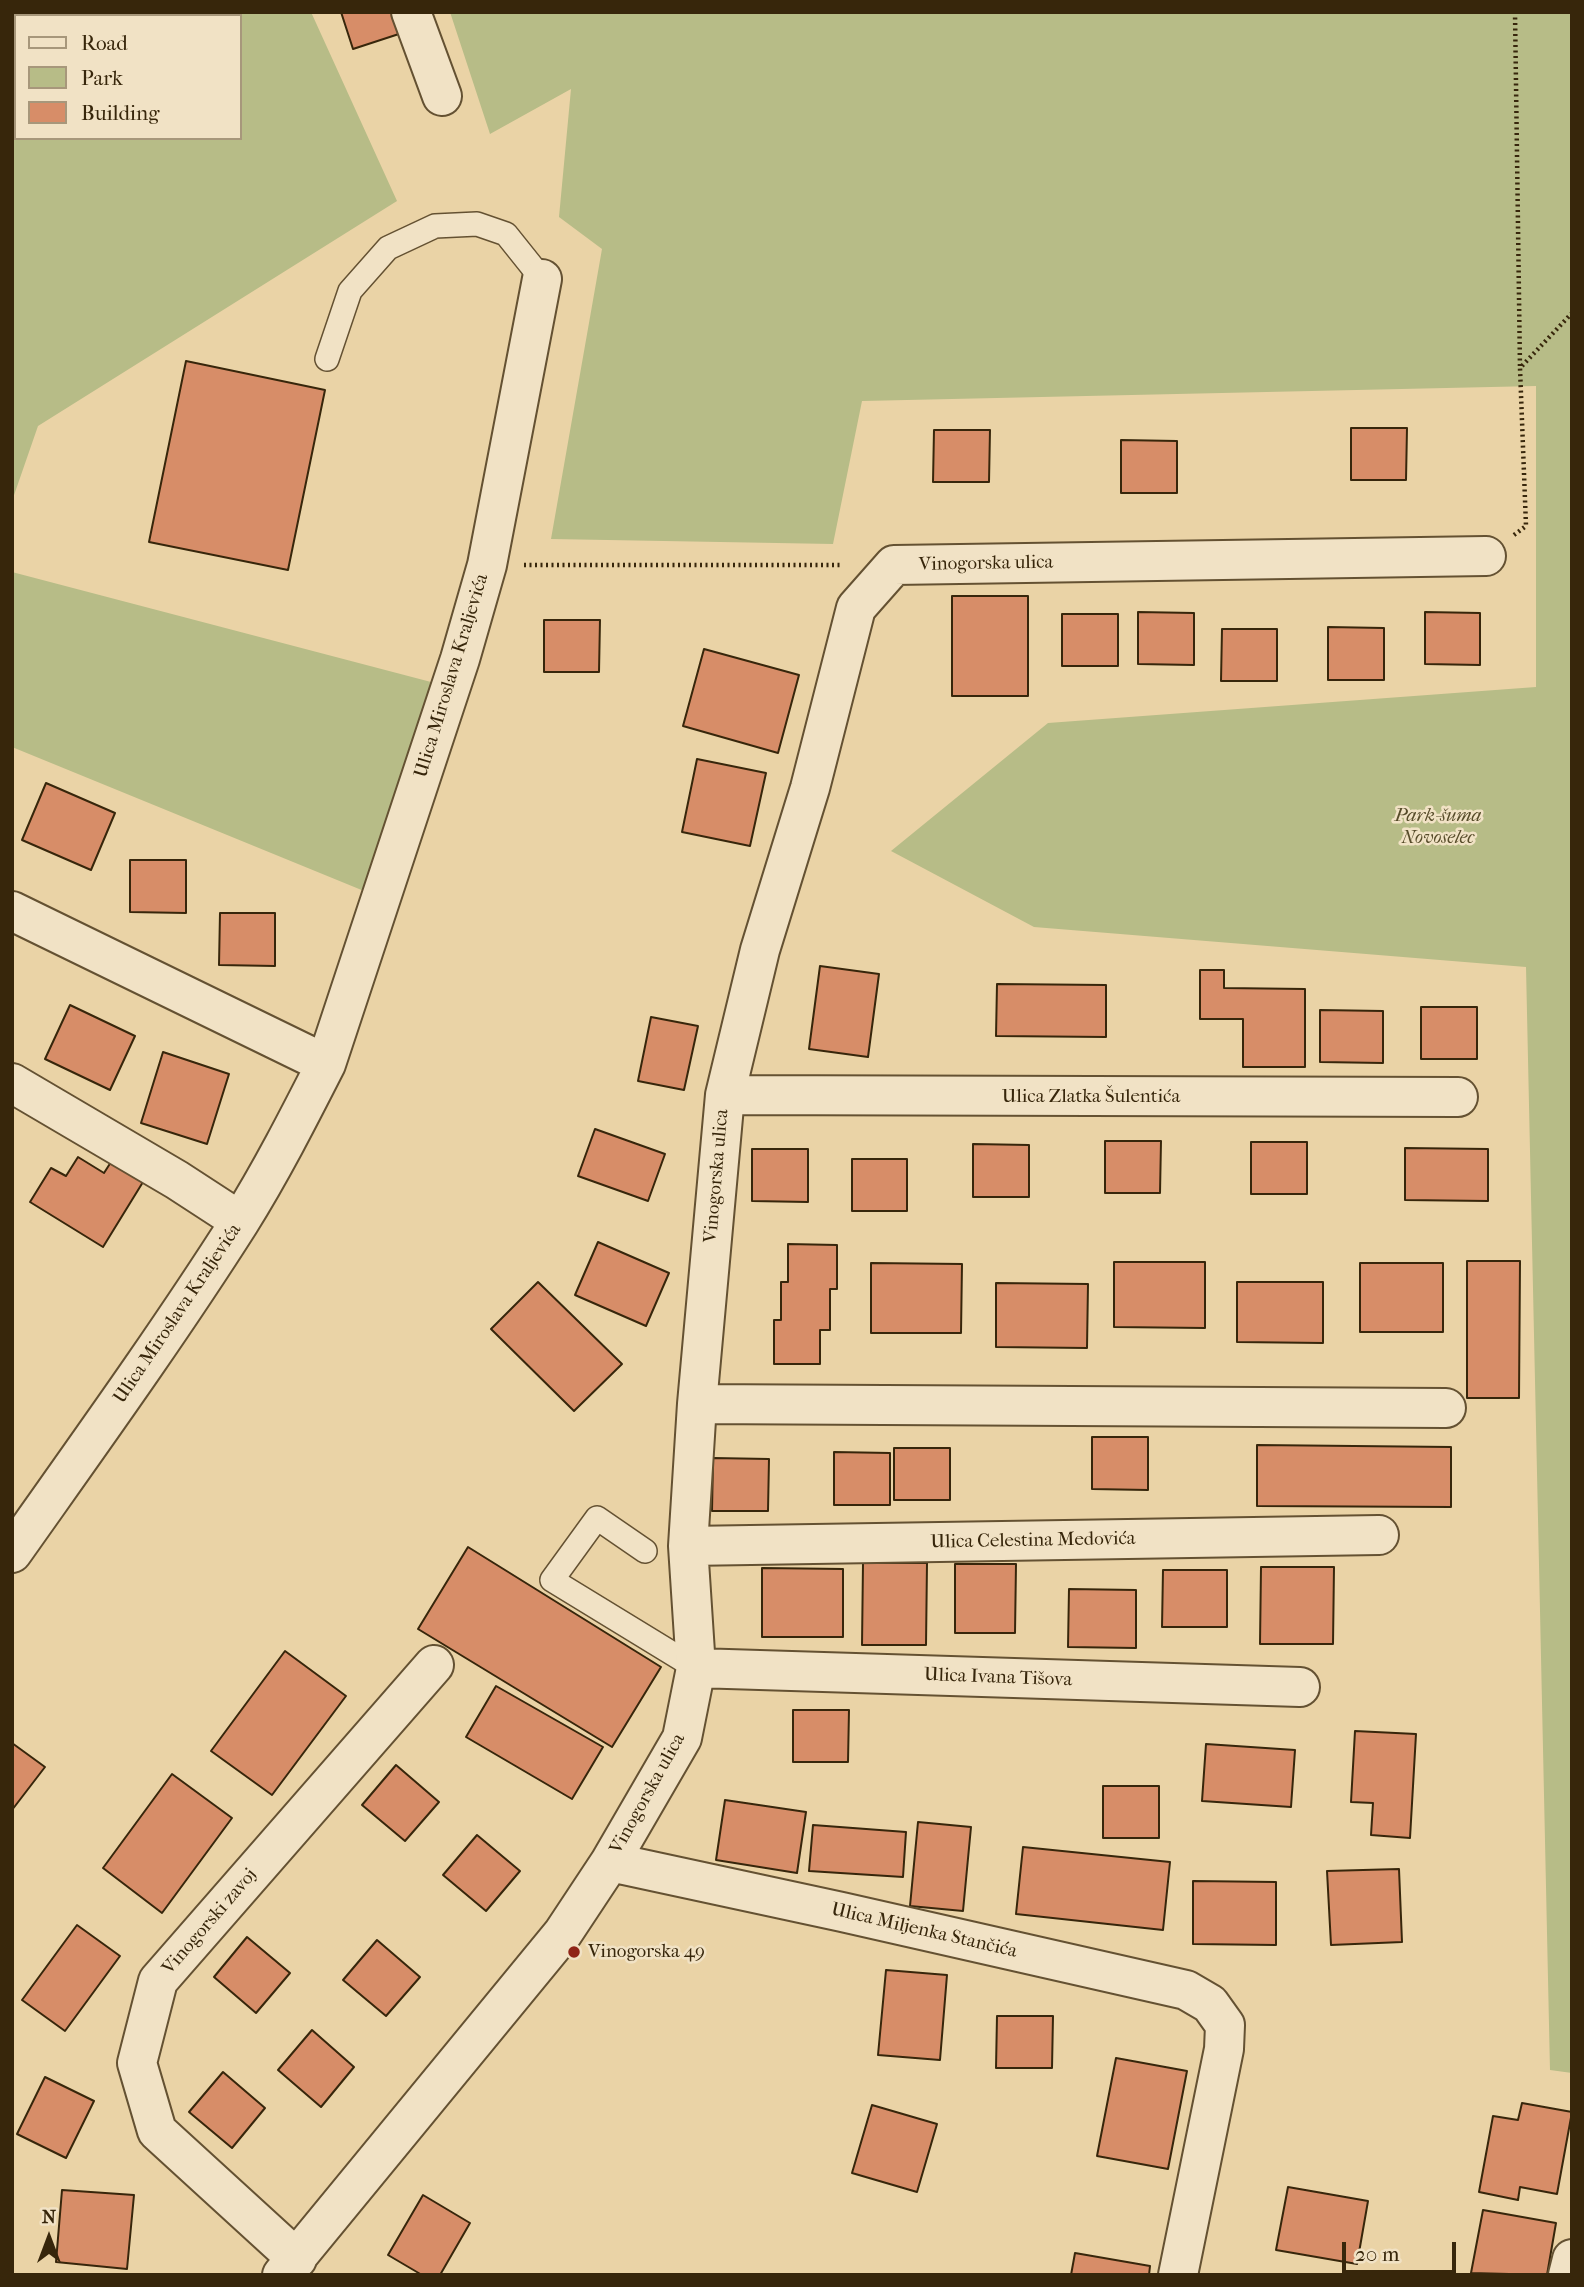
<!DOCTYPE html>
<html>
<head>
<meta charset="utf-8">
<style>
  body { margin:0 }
  #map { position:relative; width:1584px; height:2287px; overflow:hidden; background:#ead3a6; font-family:"IM FELL French Canon",serif }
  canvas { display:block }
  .frame { position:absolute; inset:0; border:14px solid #37260b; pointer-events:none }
  .legend { position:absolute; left:14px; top:14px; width:228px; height:126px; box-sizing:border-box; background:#f1e2c5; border:2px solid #a7977b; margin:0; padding:9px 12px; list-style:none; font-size:21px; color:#37260b }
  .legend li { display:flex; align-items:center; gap:14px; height:35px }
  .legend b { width:35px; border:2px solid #a7977b }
  .north { position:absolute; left:14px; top:2203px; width:70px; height:70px; -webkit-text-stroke:5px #f1e2c5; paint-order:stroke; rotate:0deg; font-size:19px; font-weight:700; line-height:28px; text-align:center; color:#37260b }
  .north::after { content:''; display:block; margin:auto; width:24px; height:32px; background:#37260b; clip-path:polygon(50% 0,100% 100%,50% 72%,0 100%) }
  .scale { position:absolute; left:1342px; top:2242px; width:114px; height:32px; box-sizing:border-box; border:4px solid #37260b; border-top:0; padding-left:9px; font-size:21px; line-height:24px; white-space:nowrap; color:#37260b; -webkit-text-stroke:5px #f1e2c5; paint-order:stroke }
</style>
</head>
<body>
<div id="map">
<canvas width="1584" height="2287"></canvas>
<div class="frame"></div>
<ul class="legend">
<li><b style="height:9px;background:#f1e2c5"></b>Road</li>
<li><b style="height:19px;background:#b7bc87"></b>Park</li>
<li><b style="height:19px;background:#d78d68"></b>Building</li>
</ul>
<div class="north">N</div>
<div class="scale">20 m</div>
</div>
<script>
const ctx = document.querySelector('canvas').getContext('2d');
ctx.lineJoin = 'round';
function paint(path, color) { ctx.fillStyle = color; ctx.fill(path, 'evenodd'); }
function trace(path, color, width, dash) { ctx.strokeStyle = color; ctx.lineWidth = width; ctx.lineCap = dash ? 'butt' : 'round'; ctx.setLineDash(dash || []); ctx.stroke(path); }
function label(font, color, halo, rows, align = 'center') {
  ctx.font = font + ' "IM FELL French Canon",serif'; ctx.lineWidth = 5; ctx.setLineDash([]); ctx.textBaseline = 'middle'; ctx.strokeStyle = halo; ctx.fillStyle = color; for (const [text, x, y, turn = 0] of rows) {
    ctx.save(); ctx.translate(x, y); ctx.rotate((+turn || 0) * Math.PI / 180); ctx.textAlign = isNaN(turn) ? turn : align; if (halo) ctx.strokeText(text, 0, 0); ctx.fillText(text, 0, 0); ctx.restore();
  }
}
paint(new Path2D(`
  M12 12H311L397 201 38 426 12 501ZM16 16H240V138H16Z
  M450 12H1572V2073L1550 2070 1526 967 1034 927 891 851 1048 723 1536 687V386L862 401 833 544 551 539 602 249 559 217 571 89 490 134Z
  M12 572 431 682 364 891 12 747Z`), '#b7bc87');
const building = new Path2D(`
  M341 12H398L405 32 353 49Z
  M186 361 325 390 288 570 149 542Z
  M1351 428H1407L1406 480H1351Z
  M934 430H990L989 482H933Z
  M1121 440 1177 441V493H1121Z
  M952 596H1028V696H952Z
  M1138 612 1194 613V665L1138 664Z
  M1425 612 1480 613V665L1425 664Z
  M1062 614H1118V666H1062Z
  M544 620H600L599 672H544Z
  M1328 627 1384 628V680H1328Z
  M1222 629H1277V681H1221Z
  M704 649 799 675 778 753 683 726Z
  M697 759 766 773 750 846 682 832Z
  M46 783 115 813 91 870 22 840Z
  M130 860H186V913L130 912Z
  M220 913H275V966L219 965Z
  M820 966 879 974 868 1057 809 1049Z
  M1200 970H1224V988L1305 989V1067H1243V1019H1200Z
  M997 984 1106 985V1037L996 1036Z
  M70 1005 135 1036 110 1090 45 1059Z
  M1421 1007H1477V1059H1421Z
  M1320 1010 1383 1011V1063L1320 1062Z
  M651 1017 698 1026 684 1090 638 1081Z
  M163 1052 229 1074 207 1144 141 1123Z
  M595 1129 665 1154 648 1201 578 1176Z
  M1105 1141H1161L1160 1193H1105Z
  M1251 1142H1307V1194H1251Z
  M973 1144 1029 1145V1197H973Z
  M1405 1148 1488 1149V1201L1405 1200Z
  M752 1149H808V1202L752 1201Z
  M78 1157 104 1173 111 1162 143 1182 103 1247 30 1202 51 1168 66 1176Z
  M852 1159H907V1211H852Z
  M598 1242 669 1273 646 1326 575 1295Z
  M788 1244 837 1245V1289H830V1330H820V1364H774V1320H781V1282H788Z
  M1467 1261H1520L1519 1398H1467Z
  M1114 1262H1205V1328L1114 1327Z
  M871 1263 962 1264 961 1333H871Z
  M1360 1263H1443V1332H1360Z
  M538 1282 622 1364 574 1411 491 1329Z
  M1237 1282H1323V1343L1237 1342Z
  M996 1283 1088 1284 1087 1348 996 1347Z
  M1092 1437H1148V1490L1092 1489Z
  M1257 1445 1451 1447V1507L1257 1506Z
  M894 1448H950V1500H894Z
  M834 1452 890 1453V1505H834Z
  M713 1458 769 1459 768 1511H712Z
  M468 1547 661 1667 612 1747 418 1629Z
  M863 1563H927L926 1645H862Z
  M955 1564H1016L1015 1633H955Z
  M1261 1567H1334L1333 1644H1260Z
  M762 1568 843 1569V1637H762Z
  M1163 1570H1227V1627H1162Z
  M1069 1589 1136 1590V1648L1068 1647Z
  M285 1651 346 1696 272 1795 211 1751Z
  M496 1686 603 1747 572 1799 466 1737Z
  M793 1710H849L848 1762H793Z
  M1355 1731 1416 1734 1410 1838 1371 1835 1373 1803 1351 1802Z
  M12 1743 45 1767 12 1810Z
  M1206 1744 1295 1750 1291 1807 1202 1801Z
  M396 1765 439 1802 405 1841 362 1805Z
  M172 1774 232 1818 162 1913 103 1868Z
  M1103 1786H1159V1838H1103Z
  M725 1800 806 1812 797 1873 716 1860Z
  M918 1822 971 1827 963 1911 910 1906Z
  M813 1825 906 1832 903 1877 809 1871Z
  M477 1835 520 1871 486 1911 443 1875Z
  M1023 1847 1170 1862 1163 1930 1016 1914Z
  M1399 1869 1402 1942 1331 1945 1327 1871Z
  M1193 1881 1276 1882V1945L1193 1944Z
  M77 1925 120 1956 65 2031 22 2000Z
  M247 1937 290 1973 256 2013 214 1977Z
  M377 1940 420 1977 386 2016 343 1980Z
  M886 1970 947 1975 940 2060 878 2055Z
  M997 2016H1053L1052 2068H996Z
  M312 2030 354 2067 321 2107 278 2070Z
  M1116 2058 1187 2071 1168 2169 1097 2156Z
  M223 2072 265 2108 232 2148 189 2112Z
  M45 2077 94 2101 66 2158 17 2134Z
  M1522 2103 1572 2112 1557 2194 1520 2187 1518 2200 1479 2192 1493 2116 1518 2120Z
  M872 2105 937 2124 917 2192 852 2173Z
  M1288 2187 1368 2201 1357 2264 1276 2250Z
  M62 2190 134 2195 127 2269 56 2262Z
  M423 2195 470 2223 440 2275H422L388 2255Z
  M1483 2210 1556 2223 1547 2275 1471 2273Z
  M1075 2253 1150 2266 1149 2275H1071Z`);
paint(building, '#d78d68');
trace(building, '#37260b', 2);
const service = new Path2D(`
  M327 359 350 291 388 248 435 226 477 224 506 234 542 279
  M645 1551 597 1518 552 1580 696 1668`);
const minor = new Path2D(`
  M411 12 442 96
  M12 911 326 1064
  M12 1083 177 1180 240 1221
  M725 1095 1458 1097
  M697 1404 1446 1408
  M688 1546 1379 1535
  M12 1553C89 1444 167 1336 239 1223 271 1172 299 1117 326 1064L460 659 487 565 542 279
  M696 1668 1300 1687
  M610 1862 842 1912 1186 1990 1210 2004 1225 2025 1224 2049 1178 2275
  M297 2259 157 2131 137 2063 158 1981 434 1665
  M282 2275 563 1933 610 1862 682 1738 696 1668 688 1546 697 1404 725 1095 760 950 810 788 856 608 894 565 1486 556
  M1568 2275 1572 2259`);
trace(service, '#645132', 26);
trace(minor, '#645132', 42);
trace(new Path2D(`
  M1515 12 1520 368
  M1514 535 1526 526 1520 368 1572 313
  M524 565H841`), '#37260b', 4.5, [2, 3.5]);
trace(service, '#f1e2c5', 23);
trace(minor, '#f1e2c5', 38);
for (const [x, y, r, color] of [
  [574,1952,7,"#8f2418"]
]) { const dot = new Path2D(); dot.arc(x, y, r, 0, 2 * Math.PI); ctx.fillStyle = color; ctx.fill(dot); trace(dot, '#f1e2c5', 2.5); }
label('19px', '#37260b', '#f1e2c5', [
  ["Vinogorska ulica",986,564,-1],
  ["Ulica Miroslava Kraljevića",452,676,-73],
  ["Ulica Zlatka Šulentića",1091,1097],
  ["Vinogorska ulica",717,1176,-85],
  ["Ulica Miroslava Kraljevića",178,1314,-56],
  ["Ulica Celestina Medovića",1033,1541,-1],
  ["Ulica Ivana Tišova",998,1678,2],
  ["Vinogorska ulica",648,1794,-61],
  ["Vinogorski zavoj",210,1922,-49],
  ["Ulica Miljenka Stančića",924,1931,13]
]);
label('italic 19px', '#574c2a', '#f1e2c5', [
  ["Park-šuma",1438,816],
  ["Novoselec",1438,838]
]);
label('19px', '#37260b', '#f1e2c5', [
  ["Vinogorska 49",588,1952]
], 'left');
</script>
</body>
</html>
